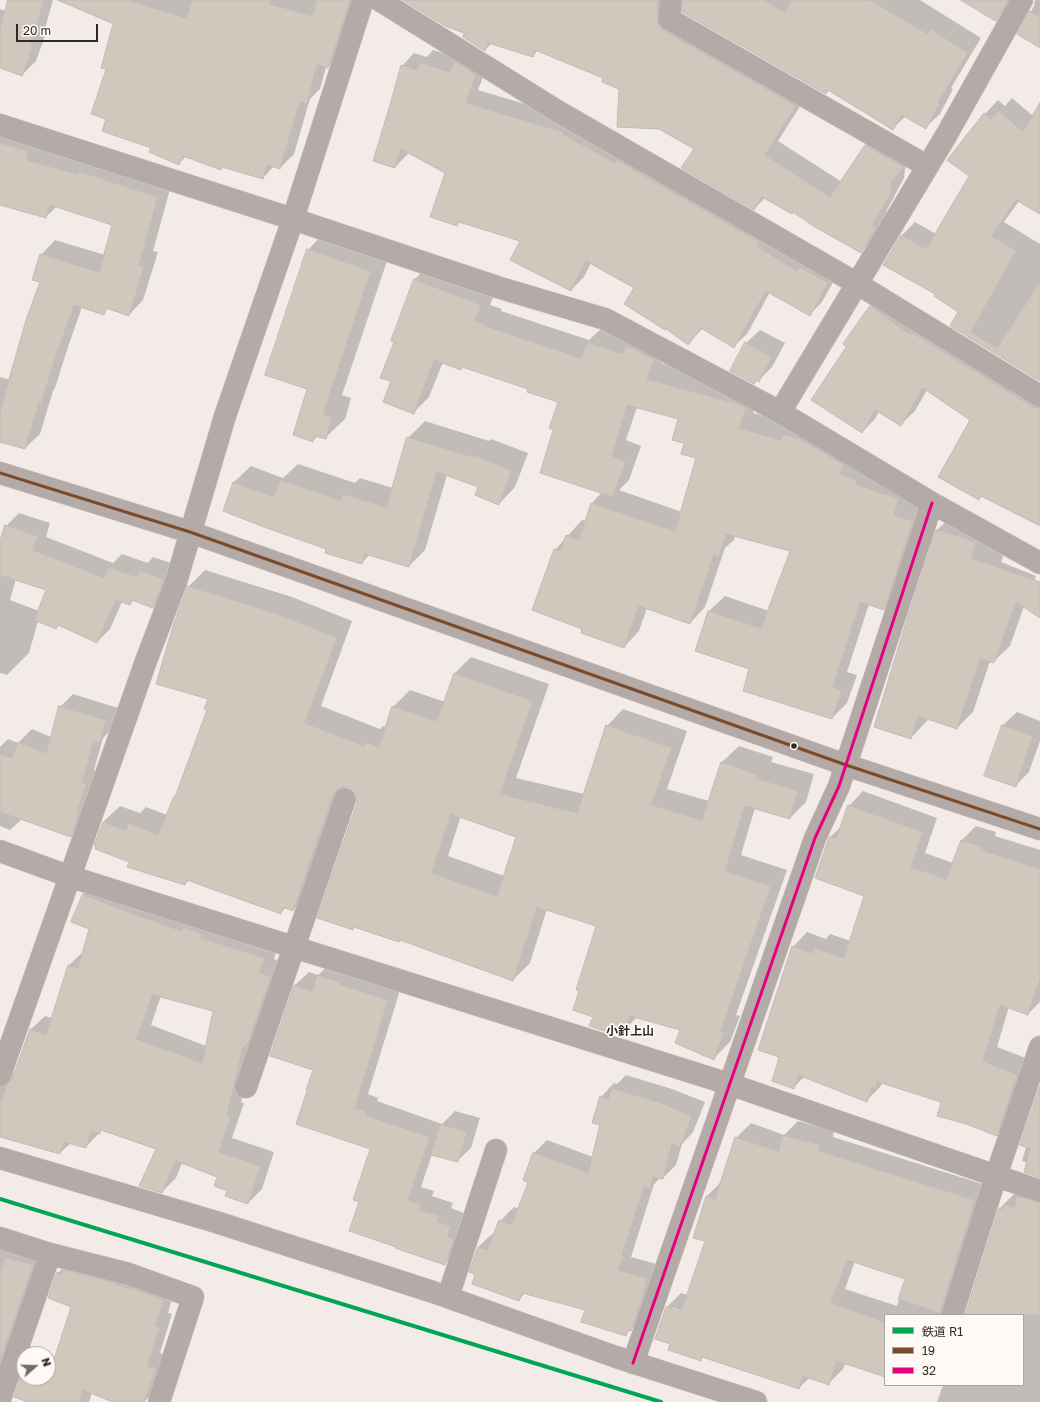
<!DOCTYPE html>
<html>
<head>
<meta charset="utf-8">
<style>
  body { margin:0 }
  #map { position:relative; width:1040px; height:1402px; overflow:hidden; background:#f3ebe8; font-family:"Golos Text","Noto Sans JP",sans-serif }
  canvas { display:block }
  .legend { position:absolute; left:884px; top:1314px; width:140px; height:72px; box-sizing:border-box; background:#fff9f6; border:1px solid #aca6a3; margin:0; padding:5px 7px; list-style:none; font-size:12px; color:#2f2a27 }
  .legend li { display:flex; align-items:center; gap:8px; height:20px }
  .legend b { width:20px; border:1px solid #aca6a3 }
  .north { position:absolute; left:16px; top:1346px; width:40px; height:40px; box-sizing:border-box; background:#fff9f6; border:1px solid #aca6a3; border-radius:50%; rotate:70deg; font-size:11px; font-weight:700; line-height:16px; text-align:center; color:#2f2a27 }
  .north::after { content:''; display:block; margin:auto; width:14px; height:18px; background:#746e6b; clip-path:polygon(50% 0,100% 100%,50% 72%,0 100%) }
  .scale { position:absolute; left:16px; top:24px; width:82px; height:18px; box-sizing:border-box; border:2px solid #2f2a27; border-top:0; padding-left:5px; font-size:12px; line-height:14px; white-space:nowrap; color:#2f2a27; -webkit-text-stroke:3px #fff9f6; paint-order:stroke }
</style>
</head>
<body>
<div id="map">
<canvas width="1040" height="1402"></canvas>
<ul class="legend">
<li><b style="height:5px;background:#00a651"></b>鉄道 R1</li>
<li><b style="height:5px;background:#7a4b2a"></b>19</li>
<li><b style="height:5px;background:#e5007d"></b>32</li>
</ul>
<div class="north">N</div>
<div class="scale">20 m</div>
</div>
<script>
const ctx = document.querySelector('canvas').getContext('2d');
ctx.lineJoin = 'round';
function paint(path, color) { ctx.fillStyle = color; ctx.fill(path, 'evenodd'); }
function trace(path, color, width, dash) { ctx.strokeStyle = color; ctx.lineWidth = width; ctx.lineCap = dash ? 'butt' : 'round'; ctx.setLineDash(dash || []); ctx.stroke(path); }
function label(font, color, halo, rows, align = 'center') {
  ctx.font = font + ' "Golos Text","Noto Sans JP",sans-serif'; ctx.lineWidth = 3.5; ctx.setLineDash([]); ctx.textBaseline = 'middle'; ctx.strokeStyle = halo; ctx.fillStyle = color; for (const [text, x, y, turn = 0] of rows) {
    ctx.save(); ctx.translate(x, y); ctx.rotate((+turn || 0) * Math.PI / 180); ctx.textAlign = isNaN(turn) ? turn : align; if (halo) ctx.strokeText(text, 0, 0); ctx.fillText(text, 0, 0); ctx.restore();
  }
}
paint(new Path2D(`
  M9 0H53L44 32 46 33 36 61 22 75 0 67V9L6 11Z
  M60 0H359L342 53 328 67H326L320 89 310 99 294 154 280 168 274 166 263 178 186 156 179 164 107 118 108 69 114 23Z
  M409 0H670L671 10 809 92 778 141 842 182 865 145 879 132 917 153 905 168 904 178 886 212 889 214 875 238 861 251 793 211 765 198 754 209 695 149 620 88 604 77 538 50 533 56 492 43 485 50 466 33Z
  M683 0H920L981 38 951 88 953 89 940 114 926 127 906 116 893 128 829 90 826 93Z
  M963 0H1013L1009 6 996 20Z
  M1035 0H1040V47L1019 34 1034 6Z
  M433 50 459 58 489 62 478 90 576 119 840 270 822 302 809 315 770 292 747 334 734 346 703 328 688 344 635 287 591 263 584 277 571 290 522 241 461 221 457 225 446 173 409 152 408 154 395 167 402 66 414 53 427 57Z
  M1012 98 1033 116 1040 105V208L1019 201 1004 222 1040 244V380L951 326 960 312 936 294 884 264 902 235 915 222 936 234 970 176 985 114 998 100 1005 106Z
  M0 125 172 182 153 251 158 252 143 300 129 315 108 308 103 313 82 307 68 347 55 388 53 391 40 434 25 448 0 441V377L10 380 41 282V255L55 240 105 255 113 224 57 206 46 217 0 204Z
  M327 230 390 252 342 395 351 398 345 419 325 438 318 436 313 440 308 389V250Z
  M430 264 496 290 490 305 502 309 501 311 589 340 603 327 669 344 661 363 754 389 761 392 753 413 794 424 928 506 899 594 883 609 869 604 847 672 857 675 847 703 832 718 751 668 709 611 725 596 769 611 792 550 735 535 734 540 725 548 705 607 690 623 647 608 639 631 624 647 584 628 555 550 582 520 586 521 593 502 602 492 555 429 559 401 529 389 463 366 443 362 429 397 414 412 392 381 395 341 414 280ZM637 407 679 418 685 442 697 457 682 512 619 490 629 480 641 446 626 440Z
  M884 294 1040 389V525L972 419 927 390 915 411 901 424 879 411 875 419 862 432 847 346 871 307Z
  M760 330 785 343 772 367 759 380H757L754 383 746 343Z
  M425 421 489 441 491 439 528 453 515 487 499 504 479 487 447 475 425 550 409 566 370 554 362 563 327 548 224 510 234 482 251 466 283 478 298 464 355 483 360 478 393 488 408 438Z
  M19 513 50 523 46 537 113 563 122 554 148 563 153 557 177 565 166 593 153 606 134 600 130 604 122 602 110 629 97 642 59 625 56 628 38 621 29 653 7 675 0 673V544L6 526ZM16 579 47 590 39 611 10 600Z
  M954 514 1006 548 1001 562 1036 576 1030 591 1040 583V617L1024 606 1010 646 993 662 990 661 973 712 957 728 928 719 927 721 911 738 876 727 937 530Z
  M205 570 292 597 352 621 321 706 380 729 383 726 386 727 393 707 410 690 445 702 454 674 471 657 549 684 516 778 584 794 607 726 623 709 687 731 667 789 709 801 722 762 739 746 773 757 771 762 814 774 806 802 790 818 755 808 741 855 787 870 736 1015 740 1016 730 1042 713 1059 681 1029 637 1017 626 1028 620 1026 613 1033 594 1016 597 925 547 909 530 963 513 980 401 940 399 941 355 927 353 929 358 797 355 790 349 786H346L310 893 293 910 286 907 281 913 189 880 185 884 130 862 97 845 103 822 120 806 140 813 146 807 167 815 175 796 177 794 208 710 209 699 189 586ZM461 816 517 836 504 876 448 856Z
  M73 694 118 708 112 729 103 738 94 770 99 772 83 823 70 836 22 819 10 830 0 826V747L8 739 18 743 32 729 51 737 60 707Z
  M1017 712 1040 721V741L1029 772 1015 786 1003 725Z
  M863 791 937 818 925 853 953 863 962 840 976 826 996 832 995 836 1040 850V1002L1028 1014 1009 1007 997 1047 1031 1060 1011 1120 996 1135 942 1101 882 1082 881 1086 866 1101 805 1076 794 1087 781 1056 793 947 807 932 826 939 830 934 851 941 865 895 816 878 830 837 842 826 849 806Z
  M97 880 278 944 274 959 284 963 255 1038 241 1102 244 1103 232 1138 274 1152 262 1189 248 1203 229 1190 219 1177 182 1163 176 1178 162 1192 157 1149 103 1129 86 1147 71 1143 60 1153 0 1136V1056L10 1073H15L31 1029 45 1016 52 1018 69 965 83 952 90 928 83 894ZM161 996 214 1010 206 1046 151 1025Z
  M332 962 401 987 368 1094 378 1098 377 1101 442 1124 455 1111 480 1118 471 1148 457 1161 432 1154 421 1187 434 1191 432 1196 453 1203 451 1208 464 1213 460 1223 467 1225 459 1250 445 1263 397 1247 360 1201 371 1148 314 1069 295 985 309 972 318 975Z
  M626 1075 672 1089 705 1102 693 1132 682 1144 676 1165 663 1178H660L654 1184 631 1257 660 1265 644 1316 625 1335 586 1309 525 1293 519 1300 478 1247 492 1234 495 1235 500 1221 514 1207 519 1209 530 1182 534 1153 547 1140 593 1157 601 1125V1097L614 1083 617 1084Z
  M1040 1089V1177L1027 1163 1022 1161 1026 1147Z
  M798 1121 834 1131 833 1137 989 1186 963 1313H967L1000 1208 1014 1194 1040 1185V1402H937L943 1385H1023V1315H885V1373L846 1363 843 1369 829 1383 810 1377 799 1388 704 1356 701 1359 671 1343 667 1307 681 1293 688 1295 707 1241V1196L721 1182 736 1138 751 1123 784 1135ZM855 1261 906 1278 897 1306 845 1289ZM673 1308 686 1313V1315L673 1311Z
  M0 1240 46 1252 0 1398Z
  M71 1260 176 1286 168 1313 172 1314 160 1353 168 1356 156 1390 144 1402H116L92 1393 89 1402H31L15 1396 24 1371V1378H48V1356L56 1359 72 1306 58 1273ZM65 1270 116 1283 115 1284 65 1272Z`), '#0003');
const building = new Path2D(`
  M8 0H44L31 46 33 47 22 76 0 68V29Z
  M58 0H128L186 18 192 0H271L270 4 312 16 317 0H350L328 68 317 65 307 104 300 102 280 169 267 165 263 179 222 167 221 170 183 156 179 165 149 152 151 148 102 131 106 119 91 114 106 69 101 68 113 24Z
  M403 0H658L657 18 658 25 663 30 796 106 765 155 830 197 865 145 904 167 891 183V193L872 226 876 228 861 253 815 227 793 212 792 214 762 197 754 210 681 168 694 149 659 129 617 127 619 89 602 82 603 78 535 50 533 57 488 43 485 51 463 37 464 33 445 26Z
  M683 0H764L785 12 792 0H870L928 34 931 29 968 53 938 102 940 103 926 129 902 115 893 130 828 90 826 94 682 12Z
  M961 0H1008L996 21Z
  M1030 11 1040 17V48L1017 34Z
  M454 61 476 75 466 103 563 132V134L615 163V159L759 242 757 246 797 271 800 267 828 283 810 316 766 291 734 348 701 328 688 345 665 328V330L624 304 634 288 586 261 571 291 510 260 520 241 459 222 457 226 430 217 445 173 401 149 395 168 373 161 390 105 401 65 417 70 419 62 450 72Z
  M1040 103V214L1016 200 992 236 1016 251 971 332 997 348 1040 282V381L950 326 958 312 934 296 935 294 883 265 901 235 926 249 969 176 947 160 984 113 991 119 998 111 1023 131Z
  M0 143 29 151 27 160 77 174 78 171 158 197 139 265 144 267 129 316 106 308 104 315 74 305 54 362 41 404 39 403 25 449 0 442V411L26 320 40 282 32 280 40 254 99 272 112 225 50 205 46 218 0 205Z
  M307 249 371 271 323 414 332 417 326 439 315 436 313 442 293 435 307 389 265 375Z
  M414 279 481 305 475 321 487 325 486 326 581 358 587 342 622 354 626 346 634 349 654 359 647 379 738 404 746 408 739 428 781 440 782 434 800 439 844 465 840 474 857 480 855 484 899 499 894 515 913 521 884 610 860 602 833 687 842 690 832 719 743 691 749 669 695 651 708 611 761 628 790 551 726 534 719 557 714 555 690 624 639 606 624 648 581 633 582 629 532 610 554 549 560 551 566 535 579 540 591 503 675 531 696 458 681 454 684 443 672 440 678 419 627 405 612 456 626 461 613 497 540 473 553 430 549 428 558 402 527 392 528 389 462 367 461 370 434 360 414 414 383 402 391 381 380 378 394 342 391 341Z
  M870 306 910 334 911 332 1033 407 1040 408V526L981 496 979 500 938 477 970 420 923 388 901 426 875 410 862 433 811 400 846 347 843 344Z
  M745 342 772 357 759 382 756 380 754 384 730 371Z
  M407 437 473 457 474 455 512 470 499 505 475 495 478 487 437 472 409 567 365 554 362 564 325 553 326 549 264 527 223 511 233 482 274 497 280 480 341 500 343 494 386 507Z
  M5 525 38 536 33 550 104 578 108 567 137 577 139 570 164 579 153 608 132 600 130 605 116 600 97 643 58 625 56 629 34 620 46 590 0 575V541Z
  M936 530 940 531V530L976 542 971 558 1040 582V618L1016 602 994 663 980 659 957 729 918 716 911 739 874 727 907 619Z
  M188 586 275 613 337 638 305 723 364 746 366 742 379 747 392 706 437 721 454 673 533 701 500 794 577 813 606 725 672 748 651 805 702 820 721 762 757 774 756 778 798 791 790 819 745 806 725 871 771 886 721 1031 724 1033 714 1060 675 1043 680 1030 630 1016 626 1030 616 1026 614 1034 589 1026 593 1017 573 1010 579 991 576 990 596 926 537 907 513 981 400 940 399 942 354 927 353 930 317 918 357 803V797L355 791 349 787H343L337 789 333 795 293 911 283 907 281 914 187 880 185 885 127 867 129 862 95 849 96 846 94 845 103 822 126 830 129 823 158 835 174 796 175 797 207 710 204 709 208 699 156 684 173 626ZM451 814 516 837 497 896 432 873Z
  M59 706 106 720 100 743 94 741 82 783 87 784 77 812 79 813 71 837 0 812V754L12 758 18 742 46 753Z
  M1002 725 1033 736 1016 787 984 776Z
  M848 805 923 832 911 867 946 879 961 840 982 846 981 850 1040 869V979L1028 1015 1000 1005 983 1061 1017 1075 997 1136 966 1124 937 1116 941 1102 878 1082 876 1088 872 1087 867 1102 798 1075 794 1089 772 1081 779 1057 758 1050 792 946 813 953 815 948 844 958 864 896 815 878 829 837 836 838Z
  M83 894 120 909 181 931 183 927 202 934 201 938 265 958 260 973 271 977 246 1048 243 1047 227 1116 231 1117 219 1152 261 1166 248 1204 225 1196 227 1191 214 1186 217 1177 176 1161 162 1193 139 1186 156 1149 101 1130 100 1134 91 1131 86 1148 64 1142 60 1154 0 1137V1104L6 1086 12 1079 30 1029 46 1035 68 965 78 968 89 929 71 922ZM153 995 213 1011 202 1063 137 1039Z
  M317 975 340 982 339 984 388 1000 355 1108 366 1111 365 1115 430 1137 408 1200 421 1204 419 1210 440 1216 438 1222 451 1226 448 1237 454 1239 445 1265 395 1248 396 1247 349 1231 359 1202 353 1200 370 1149 296 1124 307 1091 306 1090 313 1070 270 1056 294 985 312 991Z
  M1040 1086V1178L1024 1172 1030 1149 1020 1145Z
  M612 1088 658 1102 692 1116 680 1147 672 1144 663 1179 653 1177 650 1189 644 1187 622 1255H624L618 1270 647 1278 642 1299 631 1331 628 1330 626 1336 581 1322 585 1310 522 1293 519 1301 472 1284 475 1274 469 1272 478 1247 487 1250 499 1220 511 1225 528 1183 523 1180 533 1152 588 1173 600 1125 592 1123 600 1096 608 1099Z
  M440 1124 467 1132 458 1162 431 1155Z
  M783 1135 820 1145 819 1151 975 1200 940 1313 898 1299 905 1279 847 1260 831 1303 885 1322V1377L837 1361 829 1385 803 1376 799 1389 702 1357 701 1361 668 1350 670 1344 655 1339 666 1307 681 1312 705 1241 693 1238 706 1196 715 1199 735 1137 778 1151Z
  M1017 1196 1040 1203V1315H965L999 1208 1003 1209 1004 1204 1014 1207Z
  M5 1257 33 1265 0 1361V1274Z
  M63 1270 111 1282 129 1289V1287L164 1300 155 1326 160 1327 147 1366 156 1369 144 1402H113L83 1390 79 1402H28L14 1397 20 1378H48L50 1365 52 1366 71 1307 48 1298 57 1272 61 1274Z`);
paint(building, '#d1c7bd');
trace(building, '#c0bbb8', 1);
const minor = new Path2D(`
  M379 0 559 112 856 283 1040 396
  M671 0 669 19 927 166
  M0 125 293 219 497 287 605 319 780 412 932 503 1040 563
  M780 412 947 134 1022 0
  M0 473 190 532 846 765 1040 829
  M0 851 71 877 729 1084 1040 1191
  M0 1075 146 661 176 582 225 416 293 219 363 0
  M246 1087 345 799
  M0 1158 216 1222 433 1292 616 1357 756 1402
  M0 1238 50 1254 129 1274 193 1297 159 1402
  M448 1297 496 1150
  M952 1315 996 1176 1040 1047
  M633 1363 815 838 839 786 932 503
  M0 1399 50 1254`);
trace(minor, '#cfc9c6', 23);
trace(minor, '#b4aba8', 22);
trace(new Path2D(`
  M0 473 190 532 846 765 1040 829`), '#7a4b2a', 3);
trace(new Path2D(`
  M633 1363 815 838 839 786 932 503`), '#e5007d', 3);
trace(new Path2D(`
  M0 1199 661 1402`), '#00a651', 4);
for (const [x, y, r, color] of [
  [794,746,3.5,"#2f2a27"]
]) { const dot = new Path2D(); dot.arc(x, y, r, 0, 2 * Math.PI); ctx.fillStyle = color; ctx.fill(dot); trace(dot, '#fff9f6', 1.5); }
label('bold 12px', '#2f2a27', '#fff9f6', [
  ["小針上山",630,1031]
]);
</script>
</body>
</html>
